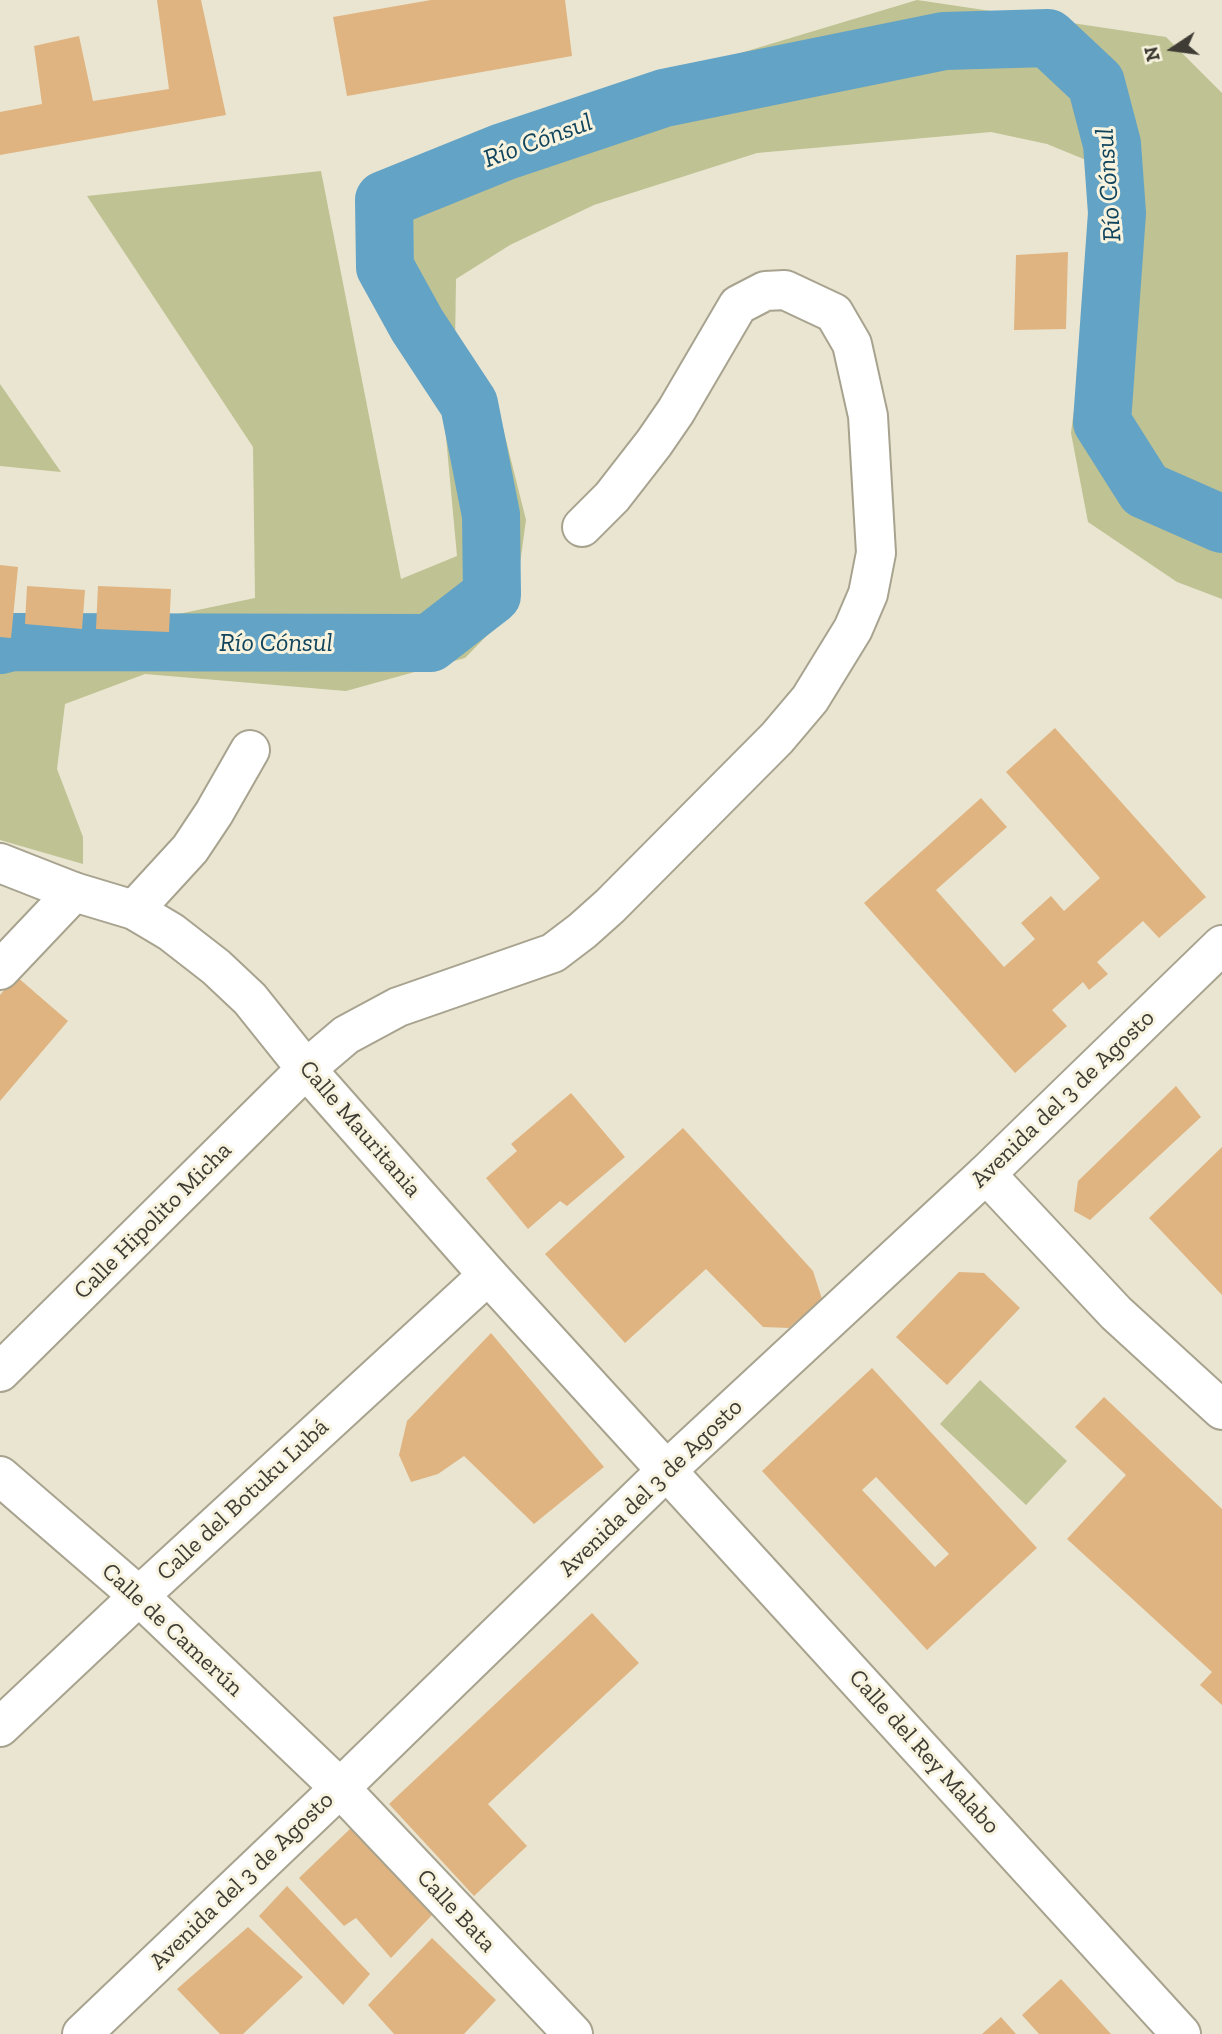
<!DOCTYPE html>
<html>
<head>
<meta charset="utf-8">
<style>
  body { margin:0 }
  #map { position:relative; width:1222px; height:2034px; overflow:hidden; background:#eae5d1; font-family:"Zilla Slab",serif }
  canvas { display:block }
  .north { position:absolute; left:1138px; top:14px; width:70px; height:70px; -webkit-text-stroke:5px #f7f3de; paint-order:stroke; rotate:257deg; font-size:19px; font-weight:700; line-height:28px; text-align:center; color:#3e3c34 }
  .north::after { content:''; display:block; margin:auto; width:24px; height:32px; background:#3e3c34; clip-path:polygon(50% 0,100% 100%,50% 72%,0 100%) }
</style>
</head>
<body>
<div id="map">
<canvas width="1222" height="2034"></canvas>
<div class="north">N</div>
</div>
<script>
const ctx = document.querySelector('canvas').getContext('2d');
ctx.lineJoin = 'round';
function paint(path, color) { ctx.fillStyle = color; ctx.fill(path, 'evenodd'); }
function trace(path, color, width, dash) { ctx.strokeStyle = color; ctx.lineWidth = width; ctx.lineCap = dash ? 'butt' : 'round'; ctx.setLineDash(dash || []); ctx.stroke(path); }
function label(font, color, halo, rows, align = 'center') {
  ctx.font = font + ' "Zilla Slab",serif'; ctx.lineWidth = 6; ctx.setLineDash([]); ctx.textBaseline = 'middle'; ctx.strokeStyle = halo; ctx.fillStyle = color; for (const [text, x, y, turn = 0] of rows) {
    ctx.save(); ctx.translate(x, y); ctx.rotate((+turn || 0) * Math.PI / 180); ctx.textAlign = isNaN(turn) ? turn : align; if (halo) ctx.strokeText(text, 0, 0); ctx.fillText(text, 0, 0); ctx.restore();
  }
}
paint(new Path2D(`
  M917 0 1166 37 1222 93V599L1177 582 1088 522 1071 433 1091 276 1086 160 1047 144 991 132 757 153 594 205 510 245 456 279 455 345 503 428 526 520 514 608 465 658 346 691 145 674 65 704 57 769 83 837V864L0 840V646L35 644 255 598 253 447 87 196 321 171 401 579 457 556 445 426 415 315 412 197 574 103Z
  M0 384 61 472 0 466Z
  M980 1380 1067 1461 1026 1505 940 1424Z`), '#bfc292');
trace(new Path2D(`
  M0 645 12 642 430 643 492 595 491 515 469 404 417 325 385 267 384 200 503 152 664 98 944 41 1048 38 1096 83 1112 144 1117 213 1102 422 1145 490 1222 524`), '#63a3c6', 58);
paint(new Path2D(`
  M157 0H201L226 115 0 155V112L42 104 34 46 79 36 93 101 169 89Z
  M431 0H565L572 56 347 96 333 17Z
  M1068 252 1066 329 1014 330 1016 255Z
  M0 565 18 567 11 638 0 637Z
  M27 586 85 590 82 629 25 624Z
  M98 586 171 589 169 632 96 629Z
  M1055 728 1206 897 1159 938 1143 921 1097 962 1108 974 1089 990 1083 982 1052 1010 1067 1026 1015 1073 864 903 981 798 1007 827 936 890 1004 967 1035 939 1021 923 1051 896 1064 911 1100 878 1006 772Z
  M16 976 68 1021 0 1101V995Z
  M1176 1086 1201 1117 1090 1220 1074 1211 1078 1181Z
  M571 1093 625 1157 567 1206 560 1201 528 1229 486 1178 517 1151 511 1144Z
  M683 1128 813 1271 822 1299 789 1328 763 1327 706 1269 625 1343 545 1254Z
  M1222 1147V1295L1149 1218Z
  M959 1272 984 1273 1020 1308 947 1385 896 1337Z
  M491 1333 604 1467 534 1524 464 1456 438 1474 411 1482 399 1455 407 1421Z
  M872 1368 1037 1548 927 1650 762 1471ZM876 1477 949 1554 935 1567 862 1490Z
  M1104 1397 1222 1509V1705L1200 1685 1212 1672 1067 1539 1126 1475 1075 1427Z
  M592 1613 639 1663 488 1804 527 1846 474 1896 389 1804Z
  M352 1827 433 1914 391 1958 356 1918 344 1926 299 1878Z
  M287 1886 370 1974 343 2005 259 1916Z
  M248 1927 303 1977 243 2034H220L177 1989Z
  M432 1938 496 2000 464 2034H394L368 2005Z
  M1061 1979 1111 2034H1039L1022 2015Z
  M1001 2017 1016 2034H982Z`), '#dfb481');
const minor = new Path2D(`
  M134 910 190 849 214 813 250 750
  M0 970 74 892
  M986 1174 1116 1313 1222 1410
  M0 1372 306 1069 346 1035 398 1007 553 953 582 931 610 906 777 738 810 699 853 629 868 594 876 553 868 416 852 344 834 313 785 290 765 291 738 305 676 411 654 443 612 497 582 527
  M0 1476 139 1596 340 1788 573 2034
  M0 1727 139 1596 488 1275`);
const major = new Path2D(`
  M0 863 74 892 134 910 171 932 216 967 250 999 306 1069 488 1275 1181 2034
  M82 2034 340 1788 667 1470 986 1174 1222 945`);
trace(minor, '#a7a38f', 42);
trace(major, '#a7a38f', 42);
trace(minor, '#fff', 38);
trace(major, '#fff', 38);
label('24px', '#3e3c34', '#f7f3de', [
  ["Avenida del 3 de Agosto",1063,1099,-44],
  ["Calle Mauritania",360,1129,49],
  ["Calle Hipolito Micha",153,1221,-45],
  ["Avenida del 3 de Agosto",651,1488,-44],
  ["Calle del Botuku Lubá",243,1500,-43],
  ["Calle de Camerún",172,1630,43],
  ["Calle del Rey Malabo",924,1752,48],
  ["Avenida del 3 de Agosto",242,1881,-44],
  ["Calle Bata",456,1911,47]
]);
label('italic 26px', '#10445d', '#f7f3de', [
  ["Río Cónsul",538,141,-20],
  ["Río Cónsul",1109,185,-94],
  ["Río Cónsul",276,644]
]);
</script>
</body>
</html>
